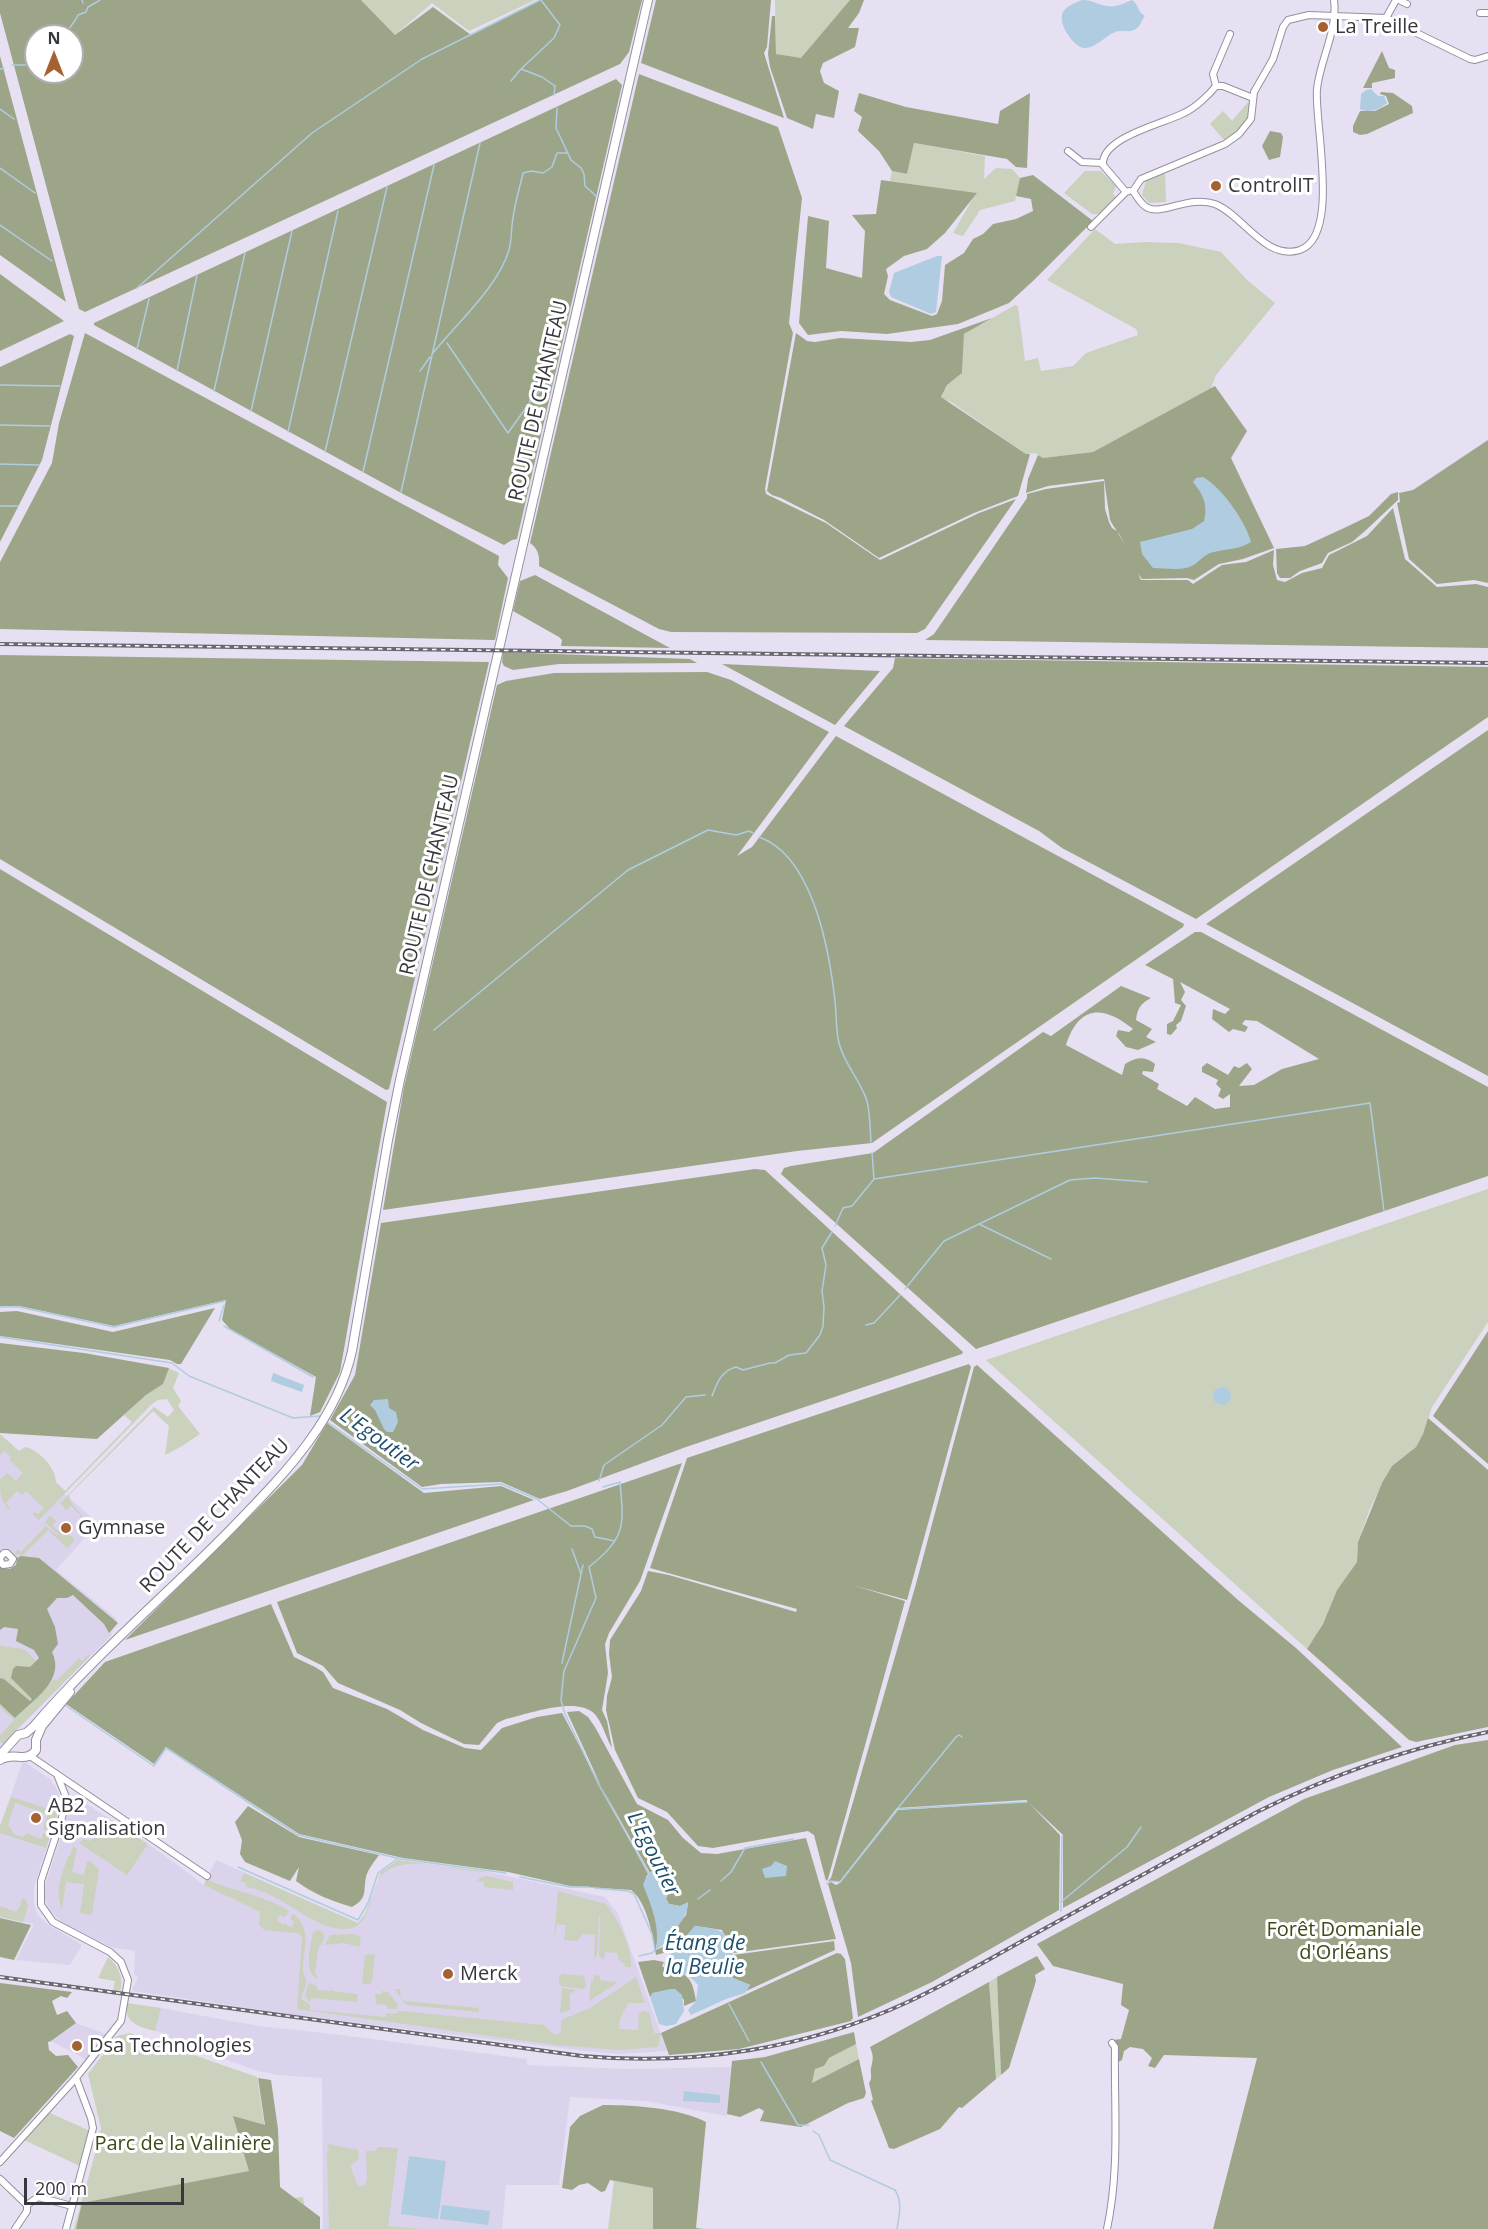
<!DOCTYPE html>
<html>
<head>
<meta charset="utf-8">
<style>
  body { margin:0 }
  #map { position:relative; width:1488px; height:2229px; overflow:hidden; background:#e6e0f2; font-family:"Open Sans",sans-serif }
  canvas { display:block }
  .north { position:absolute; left:24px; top:24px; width:60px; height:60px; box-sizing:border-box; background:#fff; border:2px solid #b0afb2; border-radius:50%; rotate:0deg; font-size:16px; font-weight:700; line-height:24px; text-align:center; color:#39373e }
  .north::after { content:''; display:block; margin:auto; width:21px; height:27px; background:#a56230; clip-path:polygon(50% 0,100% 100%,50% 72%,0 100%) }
  .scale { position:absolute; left:24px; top:2178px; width:160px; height:27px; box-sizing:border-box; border:3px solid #39373e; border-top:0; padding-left:8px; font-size:18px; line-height:21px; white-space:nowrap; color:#39373e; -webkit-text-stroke:4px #fff; paint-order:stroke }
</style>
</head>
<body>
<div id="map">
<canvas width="1488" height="2229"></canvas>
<div class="north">N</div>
<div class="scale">200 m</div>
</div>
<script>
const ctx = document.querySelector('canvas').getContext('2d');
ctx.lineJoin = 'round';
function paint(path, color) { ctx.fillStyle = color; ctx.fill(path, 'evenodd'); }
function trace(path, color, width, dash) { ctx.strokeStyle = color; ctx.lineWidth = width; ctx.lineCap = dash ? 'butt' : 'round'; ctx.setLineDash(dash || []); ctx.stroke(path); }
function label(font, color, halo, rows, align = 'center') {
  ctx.font = font + ' "Open Sans",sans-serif'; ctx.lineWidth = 6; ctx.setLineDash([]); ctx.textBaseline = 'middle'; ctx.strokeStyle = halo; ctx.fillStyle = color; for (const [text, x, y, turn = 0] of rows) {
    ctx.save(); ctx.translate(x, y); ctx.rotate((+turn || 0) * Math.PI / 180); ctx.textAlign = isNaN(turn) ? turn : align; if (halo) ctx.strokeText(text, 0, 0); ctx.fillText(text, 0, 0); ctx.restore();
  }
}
paint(new Path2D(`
  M0 1438 98 1523 56 1570 116 1618 111 1636 0 1747Z
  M23 1761 50 1779 58 1791 60 1806 34 1887V1903L37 1914 47 1924 82 1945 70 1965 16 1960 34 1924 0 1917V1826Z
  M73 1798 90 1806 160 1852 204 1885 216 1860 358 1923 365 1914 381 1872 398 1860 488 1872 605 1897 618 1914 667 2051 619 2054 585 2051 295 2015 132 1991 138 1977 134 1975 135 1951 111 1947 63 1923 49 1911 46 1903 44 1894 46 1883Z
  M160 2008 259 2026 333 2034 527 2059V2065L626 2069 731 2067 727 2116 645 2101 570 2097 559 2185H506L502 2229H323L322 2078 278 2075 258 2071 185 2045V2042L169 2039V2034L155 2031Z
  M76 2023 108 2035 87 2060 51 2041Z`), '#dbd3ec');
paint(new Path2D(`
  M361 0H535L469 31 432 3 395 35Z
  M775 0H850L801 59 776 54Z
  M1248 102 1251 105C1248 122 1239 131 1225 141L1210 124 1223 111 1232 121Z
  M914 143 985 156 984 179 996 168 1012 169 1020 178 1015 201 980 210 963 236 953 233 976 193 890 181 892 171 907 174Z
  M1085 171H1101L1116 186 1113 194 1117 198 1100 214H1092L1064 193Z
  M1165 172 1166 202 1149 203 1142 195 1146 180Z
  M1095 229 1115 244 1145 242 1179 243 1221 252 1247 280 1275 303 1216 375 1210 391 1093 452 1043 458 1035 453 1026 454 951 402 941 398 947 385 962 373 964 334 1015 305 1018 306 1025 361 1038 358 1041 371 1073 366 1086 353 1138 335 1136 329 1047 280Z
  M1488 1189V1322L1432 1407 1423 1434 1416 1447 1392 1466 1370 1508 1358 1542 1357 1562 1337 1590 1323 1624 1307 1649 986 1360Z
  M168 1368 179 1373 173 1388 181 1401 178 1406 200 1434 182 1446 165 1455 169 1426 153 1411 69 1495 72 1504 88 1523 71 1506 66 1510 60 1503 69 1494 154 1407 168 1417 174 1410 167 1399 158 1400 152 1404 39 1520 32 1514 35 1512 38 1514 44 1508 26 1491 22 1495 17 1491 6 1503 10 1508 9 1509C0 1501 0 1492 0 1480L7 1473 16 1481 23 1473 9 1459 11 1457 5 1451 0 1455V1434L19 1451 25 1447C38 1449 56 1468 56 1482L65 1491 132 1422 124 1415 146 1395 163 1384Z
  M50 1515 56 1521 52 1525 64 1536 67 1533 75 1540 67 1548 48 1530 23 1555 15 1554 17 1549 21 1552 45 1527 41 1523 61 1538 45 1522Z
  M0 1646 24 1649 36 1661 30 1667 32 1699 30 1701 4 1679 0 1678Z
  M89 1654 90 1656 3 1744 0 1741V1736L14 1720 0 1707V1704L15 1718 54 1679 56 1681 79 1658 82 1661Z
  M11 1797 58 1812 52 1832 43 1829 48 1814 15 1803 8 1825 15 1835 24 1837 26 1833 41 1839 43 1833 50 1836 46 1848 0 1833V1826Z
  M112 1820 148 1844 127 1875 79 1843 83 1839 90 1841 95 1837 99 1839Z
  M73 1846 77 1849 72 1872 84 1875 87 1861H90L99 1869 92 1915 80 1913 84 1884 66 1882 62 1909C54 1890 62 1875 68 1856H70Z
  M398 1860 488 1872C459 1873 411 1853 385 1872 366 1886 376 1931 342 1929 309 1927 284 1894 247 1887L245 1883 240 1881 244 1873 358 1923 365 1914 381 1872Z
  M487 1876 513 1882V1890L484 1887V1882L477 1881 480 1878Z
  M206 1879C234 1892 262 1894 289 1911L285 1917 280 1915 277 1920 283 1925 284 1923 291 1927 295 1922 290 1919 293 1914C312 1927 304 1949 303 1967 302 1973 306 1976 306 1981 307 1987 301 1993 302 1999L310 2005V2010L386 2017V2013L395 2014 400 2011 544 2025 555 2035 561 2033V2020L590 2008 636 1977 645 2003H628L620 2019 619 2029 638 2030 639 2014 642 2011 649 2012 654 2033H661L658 2047 619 2050 554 2045 297 2009 302 1936 297 1933 264 1930 259 1924 260 1912 204 1885Z
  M558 1891 606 1904C617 1918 633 1948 631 1967H625L624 1963 620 1962V1961L628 1959 619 1960 617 1953 605 1952 604 1960 599 1956 600 1915H599L597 1955 594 1959 595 1935 583 1934 577 1941 564 1940 566 1925 557 1924 554 1940Z
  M22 1898 26 1900 28 1906 23 1922 0 1917V1906L16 1912 20 1906Z
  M318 1930 323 1932 324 1939 318 1949 315 1974 317 1975V1979C304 1971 310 1950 312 1936L313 1932Z
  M353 1934 359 1936 361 1941 359 1947 344 1943 325 1945 330 1935Z
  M375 1954 372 1981 370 1984H362L365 1955Z
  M108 1957C119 1966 124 1979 120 1992L113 1991 115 1981 98 1978Z
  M562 1974 584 1976 586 1987 583 1989 561 1986 559 1984V1977Z
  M594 1975 600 1976V1980L616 1982 617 1983 589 2001 591 1981H593Z
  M997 1977 1001 2075 996 2079 989 1982Z
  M309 1983 317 1986V1990L330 1991 332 1987V1991L358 1994 357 2002 311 1998 310 2002 308 2001 305 1995Z
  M562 1988 585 1991 576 1990 570 1994V2010L560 2013Z
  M395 1989H400L401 1997 404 2001 479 2008V2012L408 2005 405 2004Z
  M382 1991 388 1992 398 2005 397 2009H387V2005L376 2004 375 1994H382Z
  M127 2003 161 2008 155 2031C140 2027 123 2023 127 2003Z
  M130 2033 257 2077 276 2200 303 2197 308 2229H74L98 2143 101 2128 88 2074 117 2036Z
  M856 2044 859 2059 812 2083 815 2069 824 2066 829 2058Z
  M48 2112 90 2131 80 2166 24 2140Z
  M327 2144 358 2150 359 2159 350 2166 358 2186 365 2185 367 2179 366 2151H374L379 2147 398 2148 388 2226 419 2229H329L327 2153 329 2151Z
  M614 2181 653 2188V2229H608Z`), '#cad1bc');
paint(new Path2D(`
  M0 0H361L395 35 433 7 471 35 541 0H642L629 52 620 64 85 312 79 309 0 13ZM36 36H72V72H36Z
  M656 0H771L767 47 764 53 784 118 641 63Z
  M850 0H864L859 13 848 28H859L855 47 823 63 820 71 824 83 839 91 834 118 816 114 813 129 787 118 770 67 768 54 772 16H775L776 54 801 58Z
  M1382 51 1389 68 1395 70V78L1372 83V88H1363Z
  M0 56 66 302 0 255Z
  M639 74 778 127 802 198 789 323 793 333 765 489 766 494 826 523 880 560 979 513 1016 499 925 629 917 633 671 632 659 629 539 566C540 557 538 548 530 543Z
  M616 79 622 85 517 539 512 540 504 545 403 494 94 325V323Z
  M1381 92 1393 93 1412 106 1413 113 1367 134 1360 135 1353 132V126L1360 111H1375L1389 104 1386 96 1380 94Z
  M859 93 906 107 998 124 1000 111 1030 93 1027 168 1016 167 1007 159 914 143 907 174 892 171 879 151 858 131 862 117 854 111Z
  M1270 131 1281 133 1283 137 1280 157 1269 160 1262 146Z
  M1033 175 1093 221 1034 280 1009 303 958 324 887 334 841 331 808 335 799 323 808 216 829 221 826 268 862 278 865 231 852 215 876 214 881 180 977 193 945 233 927 249 904 256 886 269 888 276 884 294 890 300 932 316 937 314 942 301 945 265 964 253 973 239 983 234 993 224 1016 219 1033 211 1031 199 1016 196 1020 178Z
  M0 274 64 321 0 351Z
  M992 318 964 334 962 373 947 385 941 397 1026 454H1030L1018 496 974 513 879 558 824 520 781 498 772 495 767 491 796 333 807 341 815 342 840 338 911 342 930 340Z
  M85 333 499 556 498 565 508 578 495 640 0 629V562L52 463 59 423Z
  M70 334 74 336 42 460 0 542V367Z
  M1215 386 1247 431 1231 458 1274 548 1243 559 1219 564 1194 580 1187 578 1142 579 1138 574 1141 580H1188L1193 584 1222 565 1246 562 1274 550 1273 565 1277 580 1285 582 1302 573 1322 568 1329 555 1367 536 1393 508 1405 559 1437 587 1476 584 1488 587V648L925 640 934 634 1027 498V494L1046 489 1104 481 1105 509 1109 522 1112 528 1117 531 1124 544C1119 531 1115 530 1110 520L1104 479 1048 486 1026 493 1028 479 1038 455 1043 458 1093 452Z
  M1488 440V583L1474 580 1437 584 1409 559 1397 503 1400 502 1399 493 1413 490Z
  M1398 492V500L1365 531 1352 542 1328 553 1322 563 1300 571 1290 578H1280L1277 573 1276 549 1305 546 1344 528 1369 516 1391 494Z
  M535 575 670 648 561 646 562 640 559 637 513 611 520 581Z
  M503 652 690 659 697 663 559 664 513 670 504 666 502 662Z
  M0 655 489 662 389 1089 386 1090 0 859Z
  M895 658 1488 667V717L1196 919 1062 848 1039 831 844 726 893 668Z
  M722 664 880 671 835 725Z
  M707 672 731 680 829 732 737 856 752 847 836 736 1184 924 1183 927 872 1143 797 1151 383 1210 404 1087 497 685 506 681 554 673Z
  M1488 730V1076L1206 924Z
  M0 869 387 1102 340 1372 320 1412 310 1416 316 1377 230 1329 222 1320 226 1300 114 1326 19 1306H0Z
  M1195 932H1201L1488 1087V1176L976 1349 781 1174 784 1168 791 1166 873 1153 1043 1032 1051 1036 1121 986 1151 998C1141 1003 1137 1009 1136 1020L1152 1029 1146 1037 1156 1042 1138 1050 1126 1047 1116 1036 1118 1030 1129 1032 1133 1029C1103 1005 1079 1005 1066 1045L1122 1075 1125 1064C1137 1057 1144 1056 1155 1064L1153 1072 1143 1071 1142 1074 1159 1084 1157 1089 1187 1106 1195 1097 1215 1109 1230 1107V1094L1223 1099 1218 1096 1221 1089 1216 1084 1218 1080 1202 1072V1067L1207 1063 1228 1075 1234 1066 1239 1068 1247 1063 1252 1069 1239 1086 1254 1085 1282 1069 1319 1059 1257 1021 1245 1020 1242 1024 1248 1027 1245 1032 1233 1029 1229 1032 1212 1019 1213 1009 1225 1014 1230 1009 1180 982 1185 992 1181 1000 1186 1006 1181 1021 1176 1025 1177 1028 1171 1035 1167 1034V1024L1173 1021 1181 1005 1175 1003 1173 979 1145 965Z
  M755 1169 765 1170 963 1352 962 1354 686 1447 567 1491 540 1499 501 1482 441 1484 422 1487 330 1420 355 1375 381 1223Z
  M215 1308 181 1364H177L170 1360 0 1336V1312L17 1311 113 1332Z
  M1488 1331V1464L1433 1416Z
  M0 1343 84 1353 169 1368 163 1384 146 1395 97 1439 0 1433Z
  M969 1364 971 1367 907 1600 852 1585 905 1601 828 1879 826 1881 814 1835 808 1831 713 1848 698 1846 667 1812 638 1798 615 1750 606 1710 607 1696 612 1677 609 1654 610 1640 641 1591 648 1571 669 1575 796 1612 797 1609 650 1568 687 1458Z
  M977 1365 1238 1600 1296 1648 1402 1747 1333 1770 1269 1797 1063 1908V1835L1029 1803 1060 1835 1059 1910 932 1982 858 2017 851 1963 828 1884 831 1882 836 1885 840 1883 898 1810 1028 1802 1026 1800 897 1808 840 1881H828L831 1878 916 1584 974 1367Z
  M1428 1418 1488 1470V1727L1416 1742 1409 1740 1307 1649 1323 1624 1337 1590 1357 1562 1358 1542 1382 1483 1392 1466 1416 1447 1423 1434Z
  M327 1423 424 1493 501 1486 534 1500 125 1640 302 1465Z
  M682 1463 640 1581 609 1633 605 1644 608 1673 602 1710 607 1721 612 1748C606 1738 601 1717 591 1711 571 1698 528 1714 506 1719L497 1723 479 1745 464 1744 421 1723 400 1710 338 1683 323 1666 297 1653 277 1602Z
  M21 1556 39 1558 118 1623 109 1633 104 1624 73 1595 67 1598H57L47 1609 55 1627 58 1644 52 1652C66 1680 33 1700 15 1718L0 1704V1678L4 1679 30 1701 32 1699 11 1678 13 1669 16 1666 30 1667 39 1658 34 1650 16 1641 18 1629 4 1627 0 1630V1567L10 1569 16 1565 17 1558Z
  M271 1604 294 1657 315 1667 323 1672 333 1688 387 1709 423 1730 465 1748 481 1750 502 1728 537 1717 562 1713 648 1874 646 1877C646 1894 653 1908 657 1925 659 1933 657 1942 656 1950L663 1947 674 1934 679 1941 671 1951 656 1955C653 1936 647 1902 631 1890L570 1886 508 1872 403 1858 299 1834 166 1747 154 1764 66 1704 105 1662Z
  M579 1711 588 1717 595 1727 637 1804 668 1820 683 1838 701 1853 717 1854 806 1838 836 1939 733 1953 722 1930 695 1926 685 1938 675 1928 686 1915 688 1903 680 1906 669 1904 666 1899 668 1893 656 1878 657 1872 654 1869 650 1873 601 1786 567 1712Z
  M1488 1740V2229H1213L1257 2058 1164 2055 1155 2068 1148 2066 1152 2058 1143 2049 1130 2047 1124 2051 1122 2060 1113 2065V2040L1121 2039 1129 2010 1121 2005 1123 1984 1053 1966 1037 1944 1304 1799 1455 1745Z
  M248 1806 299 1837 379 1855C374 1862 368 1869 366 1877 363 1892 368 1898 352 1907 332 1901 313 1894 296 1881L299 1867 290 1881 245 1862 240 1854 242 1840 235 1822Z
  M0 1918 31 1925 14 1960 0 1957Z
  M834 1941 835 1950 746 1991 750 1985 733 1978 731 1974 736 1962 733 1955Z
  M837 1953 841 1954 845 1959 853 2018 851 2021 739 2049 669 2055 661 2033Z
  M1037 1956 1045 1969 1035 1975 1036 1981 1009 2068 1001 2075 997 1977Z
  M654 1960 664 1962 662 1966 674 1974C691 1971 694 1988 696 2001L684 2006V2000L675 1989 653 1993 650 1997 638 1962Z
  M989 1982 996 2079 962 2108 959 2107 940 2129 894 2149 889 2148 871 2101 873 2100 869 2083C873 2077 870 2075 871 2068 873 2059 874 2057 870 2047Z
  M0 1983 72 1992 67 1998 61 1996 52 2001 57 2015 67 2011 76 2023 51 2041 48 2042 49 2050 56 2056 68 2055 78 2067 14 2138 0 2131Z
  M854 2032 856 2044 829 2058 824 2066 815 2069 812 2083 859 2059 866 2093 864 2098 848 2103 801 2127 760 2121 764 2111 759 2108 740 2117 727 2114 732 2061 765 2057Z
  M258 2078 271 2080 278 2129 280 2187 320 2217V2229H76L82 2203 249 2171 233 2116 265 2125Z
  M603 2105C634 2105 679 2108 706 2122L696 2228 704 2229H653V2188L610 2180 605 2191 601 2192 588 2183 579 2185 572 2190 562 2188 570 2127 580 2116Z`), '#9da589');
paint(new Path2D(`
  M1083 0C1093 0 1098 5 1107 6 1116 8 1124 3 1132 0 1139 4 1137 12 1145 16 1142 19 1141 25 1137 28 1131 34 1123 29 1115 32 1106 36 1096 47 1086 48 1074 49 1057 23 1063 12 1067 6 1076 2 1083 0Z
  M1371 89 1378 96H1384L1387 103C1380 109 1369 114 1360 109L1361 94 1366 90Z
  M937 256H942L936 312 931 314 891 297 889 292 894 273Z
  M1203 477C1222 488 1245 520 1251 542 1239 550 1223 549 1210 553 1201 557 1196 566 1186 568 1176 570 1164 568 1153 568L1142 554 1140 542 1192 529 1204 521C1208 504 1203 494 1193 482L1196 478Z
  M273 1373 304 1385 302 1392 271 1381Z
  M1213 1396a9 9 0 1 1 18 0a9 9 0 1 1-18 0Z
  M388 1399 389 1408 396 1412 398 1422 393 1432H387L384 1429 375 1410 370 1405 374 1400Z
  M775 1861 787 1866 786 1876 765 1878 762 1869 771 1866Z
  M654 1869H661L657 1872 656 1878 667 1889 666 1899 669 1904 680 1906 688 1902C690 1914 666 1945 656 1950 660 1926 652 1907 643 1885L646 1877Z
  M695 1926C711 1928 730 1929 732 1948 733 1955 732 1957 736 1962L731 1975 733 1978 750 1985 745 1993 726 1999 691 2015 688 2010 696 2001 698 1985C690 1974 679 1973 666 1970L664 1964C673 1950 684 1938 695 1926Z
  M670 1989H675L682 1995 684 2011 676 2024 667 2026 659 2024 650 1997 653 1993Z
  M684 2091 720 2095V2103L683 2101Z
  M409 2156 446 2161 438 2219 401 2214Z
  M442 2205 490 2211 488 2225 440 2219Z`), '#afcce0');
trace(new Path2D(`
  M82 0 83 3
  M541 0 560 25 554 38 521 69 542 77 555 86 554 95
  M63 36C67 31 76 21 78 15L86 12 88 7 100 0
  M12 65H27L36 58
  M0 69 4 68
  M511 81 520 70
  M557 108 556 128 571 160 581 168 584 174 585 186 596 196
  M0 109 14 119
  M0 168 35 193
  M0 225 52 261
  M137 288 312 133 422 59 540 0
  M447 343 508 433 532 399 548 383 553 385
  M137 349 149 299
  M433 353C457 323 498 287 509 250 512 239 511 228 513 218 515 202 520 187 523 173L532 171 543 173 552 167 557 153H568
  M177 371 197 275
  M420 371 430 357
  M0 385 60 386
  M214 391 245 253
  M530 401 535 378
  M251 411 292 231
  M0 425 50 426
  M288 432 338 211
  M325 452 387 187
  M0 464 39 465
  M363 472 434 165
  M401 492 480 143
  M0 506H18
  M759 837C811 855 828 944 834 993 837 1010 835 1027 839 1043 844 1064 861 1081 867 1101 870 1113 870 1129 871 1142
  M434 1030 628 870 708 830 736 835 749 831 753 833
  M874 1179 1370 1103 1384 1211
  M979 1224 1051 1259
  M835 1226 843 1208 852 1206 874 1179 872 1152
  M905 1289 944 1241 1070 1180 1095 1178 1147 1182
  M0 1307H19L114 1327 225 1301
  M219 1321 224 1305
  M866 1325 874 1323 900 1295
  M224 1326 313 1377
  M0 1337 172 1363 189 1376 293 1418 320 1416
  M712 1396C717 1383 721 1371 736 1367L743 1370 770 1363H775L789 1355 806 1353 820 1335 823 1326 824 1307 822 1291 826 1265 822 1248 832 1232
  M326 1421 422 1489 501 1484 537 1499 571 1526H585L592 1529 595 1537 615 1541
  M599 1481 604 1465 662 1425 686 1397 705 1395
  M603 1487 620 1482C624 1527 626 1537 589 1567L596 1598 564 1671 561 1700 565 1714 599 1785 649 1874
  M572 1549 581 1574
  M562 1663 583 1565
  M65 1705 154 1766 166 1748 298 1835 401 1859 506 1873
  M898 1808 956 1737 959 1735 962 1737
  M238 1867 358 1920 368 1903 378 1873 397 1859
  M520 1877 570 1887H589
  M721 1881 731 1872 745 1848 793 1839
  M827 1884 830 1881 840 1882 898 1809 1026 1802
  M595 1888 628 1891 634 1894 652 1934 655 1950 652 1953 639 1956
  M698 1899 710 1890
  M1061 1902 1127 1847 1141 1827
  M1061 1911 1062 1836
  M674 1930 684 1943
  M729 2004 749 2041
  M761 2062 798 2125H809
  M813 2131 819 2135 830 2160 895 2190C903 2203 899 2215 897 2229`), '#afcce0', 1.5);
const street = new Path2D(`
  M1399 0 1407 4
  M1480 13H1488
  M1386 18 1470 59 1475 60 1488 56
  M1386 18 1396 0
  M1216 86 1213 74 1230 34
  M1068 151 1082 162 1102 163
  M1133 191C1137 197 1141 205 1148 208 1162 215 1190 195 1215 204 1243 215 1265 261 1300 250 1341 236 1314 122 1317 89 1320 60 1338 30 1334 0
  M1133 191 1141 179 1225 144 1239 134 1251 119 1254 92 1273 59 1283 27 1288 20 1309 15 1386 18
  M1126 192 1103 165C1101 137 1163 124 1184 113 1195 108 1209 95 1216 86H1223L1253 98
  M1091 227 1126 192 1129 191
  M0 1558 4 1553H7L13 1559 10 1564 3 1565 0 1560
  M30 1756 207 1876
  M0 2162 76 2078 121 2021 128 1980 121 1962 110 1952 53 1922 41 1905V1881L66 1805V1797L58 1777
  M0 2179 27 2205 38 2197 72 2206
  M15 2229 27 2211V2205
  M66 2229 93 2128 91 2118 76 2078
  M1107 2229C1120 2168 1114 2109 1115 2047L1112 2043`);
const secondary = new Path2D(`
  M0 1755 18 1735 26 1733 33 1727C93 1657 165 1596 230 1530 280 1478 336 1424 352 1351L388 1140 400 1080 648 0
  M0 1760C15 1751 26 1764 36 1750V1740L42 1726 70 1692`);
trace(street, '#958fa0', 8);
trace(secondary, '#958fa0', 10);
trace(street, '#fff', 6);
trace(secondary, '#fff', 8);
const rail = new Path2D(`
  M0 644 1488 663
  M0 1977 582 2056C694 2066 807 2049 910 2001 955 1980 998 1954 1042 1930 1114 1891 1185 1851 1257 1812 1331 1775 1407 1748 1488 1732`);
trace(rail, '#6a6771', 4);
trace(rail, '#fff', 1.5, [4.5]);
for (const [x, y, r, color] of [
  [1323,27,6,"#a56230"],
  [1216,186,6,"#a56230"],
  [66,1528,6,"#a56230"],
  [36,1818,6,"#a56230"],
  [448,1974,6,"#a56230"],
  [77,2046,6,"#a56230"]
]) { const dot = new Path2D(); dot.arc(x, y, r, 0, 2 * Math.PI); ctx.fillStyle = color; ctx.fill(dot); trace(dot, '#fff', 2); }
label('20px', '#39373e', '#fff', [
  ["La Treille",1335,27],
  ["ControlIT",1228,186],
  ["Gymnase",78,1528],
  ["AB2",48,1806],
  ["Signalisation",48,1829],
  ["Merck",460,1974],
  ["Dsa Technologies",89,2046]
], 'left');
label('20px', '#39373e', '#fff', [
  ["ROUTE DE CHANTEAU",539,401,-77],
  ["ROUTE DE CHANTEAU",430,875,-77],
  ["ROUTE DE CHANTEAU",215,1516,-46]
]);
label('20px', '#404b1b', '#fff', [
  ["Forêt Domaniale",1344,1930],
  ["d'Orléans",1344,1953],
  ["Parc de la Valinière",183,2144]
]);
label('italic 21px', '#1d506d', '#fff', [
  ["L'Egoutier",379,1440,36],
  ["L'Egoutier",653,1854,63],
  ["Étang de",705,1944],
  ["la Beulie",705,1968]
]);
</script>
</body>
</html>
